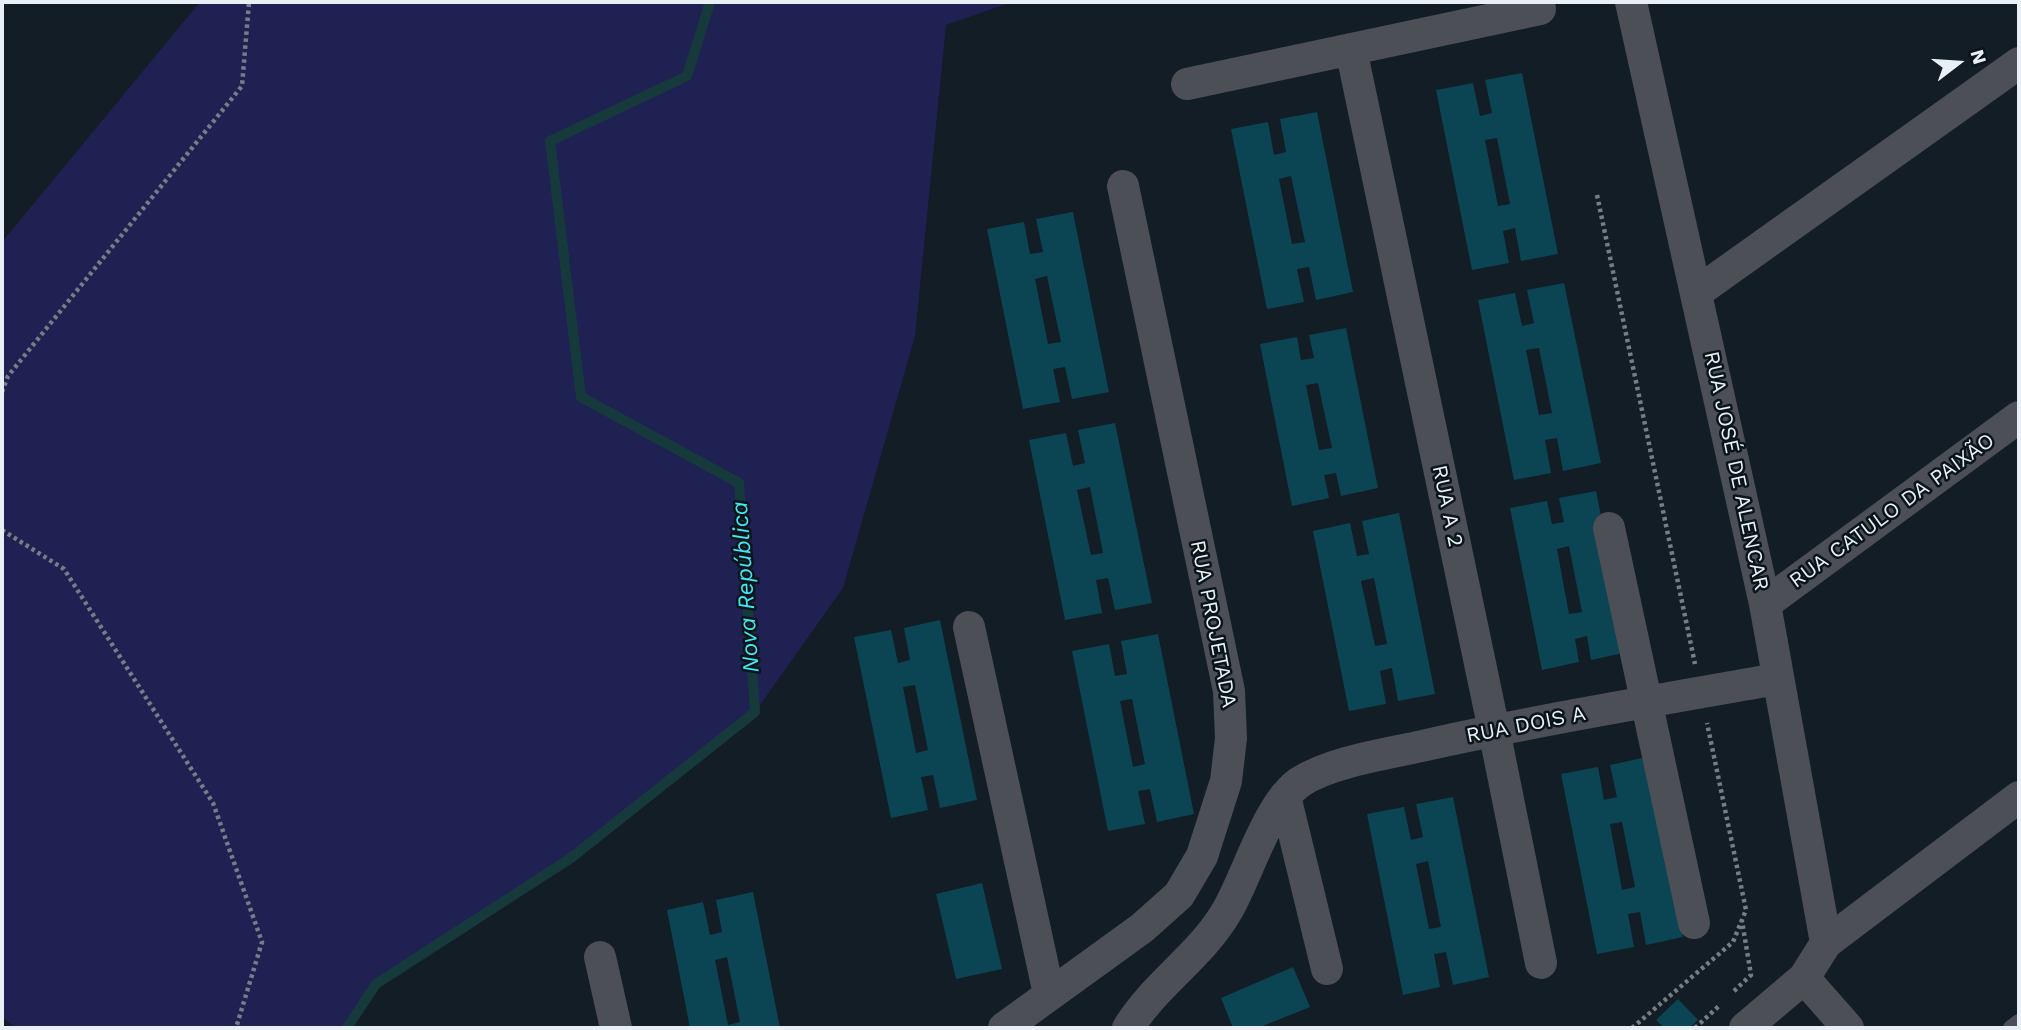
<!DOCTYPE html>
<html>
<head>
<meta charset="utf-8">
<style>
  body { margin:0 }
  #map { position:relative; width:2021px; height:1030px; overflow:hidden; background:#121d25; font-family:"Work Sans",sans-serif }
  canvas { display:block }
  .frame { position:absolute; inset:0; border:4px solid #e8f0f5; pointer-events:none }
  .north { position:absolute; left:1923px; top:28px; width:70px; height:70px; -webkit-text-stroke:5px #09141b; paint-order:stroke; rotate:73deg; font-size:19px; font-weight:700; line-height:28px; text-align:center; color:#e8f0f5 }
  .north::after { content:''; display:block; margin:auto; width:24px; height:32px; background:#e8f0f5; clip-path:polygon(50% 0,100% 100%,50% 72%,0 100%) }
</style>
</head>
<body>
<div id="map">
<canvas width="2021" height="1030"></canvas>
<div class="frame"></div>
<div class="north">N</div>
</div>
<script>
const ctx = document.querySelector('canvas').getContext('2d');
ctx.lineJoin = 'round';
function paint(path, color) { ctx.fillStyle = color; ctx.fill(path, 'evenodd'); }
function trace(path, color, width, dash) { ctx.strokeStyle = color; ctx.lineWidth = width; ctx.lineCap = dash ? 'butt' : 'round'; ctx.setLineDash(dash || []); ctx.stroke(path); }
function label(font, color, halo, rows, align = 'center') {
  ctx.font = font + ' "Work Sans",sans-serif'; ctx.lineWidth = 5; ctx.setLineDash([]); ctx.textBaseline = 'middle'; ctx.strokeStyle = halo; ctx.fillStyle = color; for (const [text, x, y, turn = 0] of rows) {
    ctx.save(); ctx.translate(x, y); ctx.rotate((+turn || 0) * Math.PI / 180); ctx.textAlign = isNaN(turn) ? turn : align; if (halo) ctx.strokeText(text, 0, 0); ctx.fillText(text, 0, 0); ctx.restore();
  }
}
paint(new Path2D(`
  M200 2H1012L946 25 915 336 843 588 755 712 571 858 376 984 347 1028H16L2 1017V242Z`), '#1f2153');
trace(new Path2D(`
  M347 1028 376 984 571 858 755 712 739 483 581 397 550 141 687 76 710 2`), '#163a3c', 10);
paint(new Path2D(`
  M1522 73 1558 254 1521 261 1515 228 1503 231 1509 263 1472 270 1436 90 1473 83 1480 116 1492 113 1485 80ZM1497 138 1510 204 1498 206 1485 140Z
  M1317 112 1353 292 1316 300 1309 267 1297 269 1304 302 1267 309 1231 129 1268 122 1274 155 1286 152 1280 119ZM1291 176 1305 242 1292 244 1279 179Z
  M1073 212 1109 392 1072 399 1065 367 1053 369 1060 402 1023 409 987 229 1024 222 1030 254 1043 252 1036 219ZM1047 276 1061 342 1048 344 1035 279Z
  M1564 283 1601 463 1563 471 1557 438 1545 440 1551 473 1514 480 1478 300 1515 293 1522 326 1534 323 1527 290ZM1539 348 1552 413 1539 415 1526 350Z
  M1346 328 1378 488 1341 496 1336 473 1324 475 1329 498 1292 506 1260 344 1297 337 1301 360 1314 358 1309 335ZM1318 383 1332 448 1319 450 1306 385Z
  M1115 423 1152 603 1115 610 1108 578 1096 580 1102 613 1065 620 1029 440 1066 433 1073 466 1085 463 1078 430ZM1090 487 1103 553 1091 555 1077 490Z
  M1596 491 1628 652 1591 660 1587 636 1575 639 1579 662 1542 670 1510 508 1547 501 1552 524 1564 522 1559 498ZM1569 546 1582 612 1569 614 1557 549Z
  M1399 513 1435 694 1398 701 1392 668 1380 671 1386 704 1349 711 1313 531 1350 523 1357 556 1369 554 1362 521ZM1374 578 1387 644 1375 646 1361 581Z
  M940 620 977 800 940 808 933 775 921 777 928 810 891 818 854 637 891 630 898 663 910 660 904 628ZM915 685 928 750 916 753 903 687Z
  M1158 634 1194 814 1157 822 1150 789 1138 791 1145 824 1108 831 1072 651 1109 644 1115 676 1127 674 1121 641ZM1132 699 1145 764 1133 767 1120 701Z
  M1647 757 1683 937 1646 945 1640 912 1628 914 1634 947 1597 954 1561 774 1598 767 1604 800 1617 797 1610 765ZM1622 822 1635 887 1622 890 1610 824Z
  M1453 797 1489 977 1453 985 1446 952 1434 954 1440 987 1403 995 1367 814 1404 807 1411 840 1423 837 1416 804ZM1428 861 1441 927 1429 929 1416 864Z
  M982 883 1002 969 956 979 936 894Z
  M753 892 780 1028H690L667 910 703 902 710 935 722 932 716 900ZM727 957 740 1022 728 1025 715 960Z
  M1293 967 1310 1007 1258 1028H1233L1221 998Z
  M1678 999 1698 1020 1689 1028H1664L1656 1020Z`), '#0b4554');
trace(new Path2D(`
  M1597 195 1695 664
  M2 392 8 376 242 86 249 2
  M2 530 64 569 213 803 262 942 236 1028
  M1734 991 1751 975 1742 921
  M1632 1028 1733 942 1746 910 1707 723
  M1695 1028 1720 1005`), '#757e85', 4.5, [3.5, 3.5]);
trace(new Path2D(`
  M2011 1028 2019 1022`), '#4c4f55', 16);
trace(new Path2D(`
  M1631 2 1765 604 1826 943
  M1351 49 1494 730 1541 963
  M1187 84 1540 9
  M1696 293 2019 63
  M1609 528 1694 923
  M1765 604 2019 417
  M969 627 1049 994
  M1285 796 1327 969
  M600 957 616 1028
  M1004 1028 1142 928 1179 895 1202 856 1226 781 1231 738 1229 691 1123 186
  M1128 1028C1155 984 1201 956 1227 911 1248 875 1267 805 1300 782 1330 762 1386 754 1422 746 1539 720 1658 700 1777 679
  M1745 1028 1804 978
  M1848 1028 1804 978 1826 943 2019 797`), '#4c4f55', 32);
label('21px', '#e8f0f5', '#09141b', [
  ["RUA JOSÉ DE ALENCAR",1736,471,78],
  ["RUA A 2",1447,506,78],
  ["RUA CATULO DA PAIXÃO",1892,511,-36],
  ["RUA PROJETADA",1213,624,79],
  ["RUA DOIS A",1526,725,-11]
]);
label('italic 23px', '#42e9f4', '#09141b', [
  ["Nova República",746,587,-94]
]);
</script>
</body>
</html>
